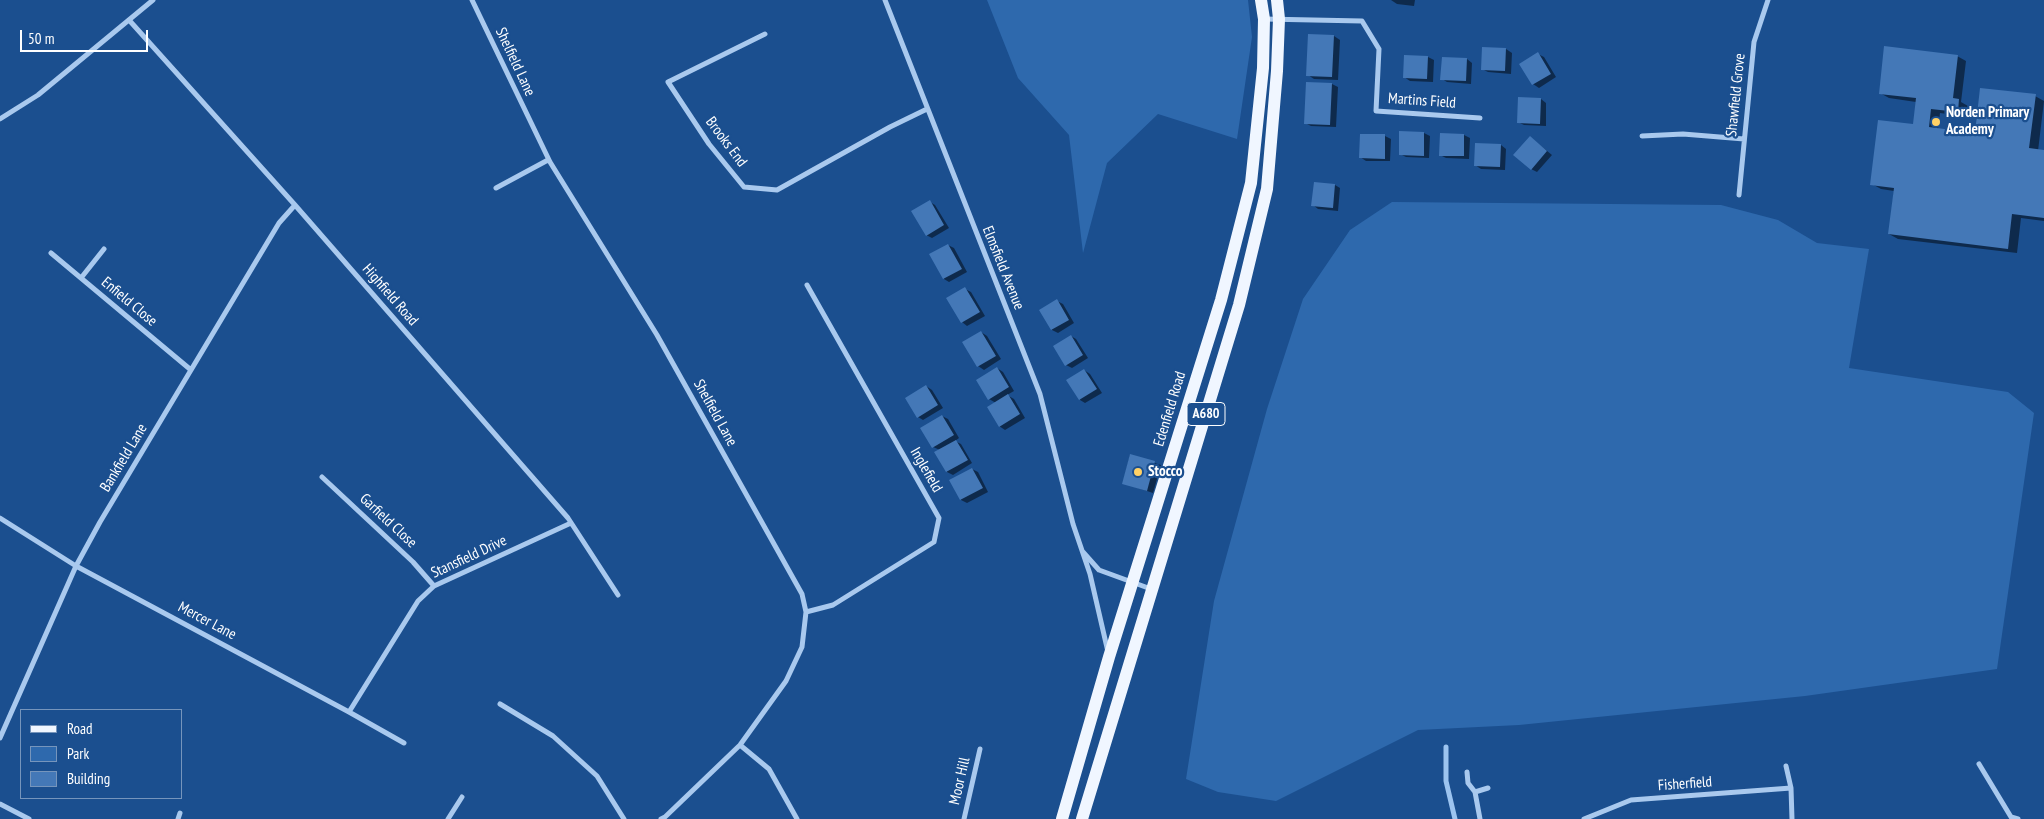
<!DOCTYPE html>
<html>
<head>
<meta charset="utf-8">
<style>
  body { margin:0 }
  #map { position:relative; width:2044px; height:819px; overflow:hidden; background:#1b4f8f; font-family:"PT Sans Narrow",sans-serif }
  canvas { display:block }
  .legend { position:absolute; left:20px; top:709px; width:162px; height:90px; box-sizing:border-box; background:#1b4f8f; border:1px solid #7695bc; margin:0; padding:6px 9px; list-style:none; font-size:15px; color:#fff }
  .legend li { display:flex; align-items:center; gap:10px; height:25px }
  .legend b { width:25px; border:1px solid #7695bc }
  .scale { position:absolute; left:20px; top:30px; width:128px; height:22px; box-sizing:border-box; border:2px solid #fff; border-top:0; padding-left:6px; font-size:15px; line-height:18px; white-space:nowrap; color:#fff; -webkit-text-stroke:4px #1b4f8f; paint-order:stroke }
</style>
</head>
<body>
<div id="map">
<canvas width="2044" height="819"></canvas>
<ul class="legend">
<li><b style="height:6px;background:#f0f6ff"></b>Road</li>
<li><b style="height:14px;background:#2e69ad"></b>Park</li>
<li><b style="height:14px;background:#4478b7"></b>Building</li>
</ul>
<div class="scale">50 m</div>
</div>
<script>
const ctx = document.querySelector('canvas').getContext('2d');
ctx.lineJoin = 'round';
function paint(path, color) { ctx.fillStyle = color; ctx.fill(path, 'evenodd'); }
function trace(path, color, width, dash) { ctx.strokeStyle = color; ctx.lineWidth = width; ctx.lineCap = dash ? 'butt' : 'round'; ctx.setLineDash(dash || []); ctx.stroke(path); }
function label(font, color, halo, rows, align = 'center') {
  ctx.font = font + ' "PT Sans Narrow",sans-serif'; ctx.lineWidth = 4.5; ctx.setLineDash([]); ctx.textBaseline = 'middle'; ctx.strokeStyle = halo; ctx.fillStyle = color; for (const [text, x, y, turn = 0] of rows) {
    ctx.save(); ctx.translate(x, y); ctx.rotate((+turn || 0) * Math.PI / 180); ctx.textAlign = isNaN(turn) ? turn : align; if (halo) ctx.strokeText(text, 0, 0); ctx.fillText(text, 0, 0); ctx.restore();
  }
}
paint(new Path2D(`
  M987 0H1248L1252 37 1237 139 1158 114 1107 163 1083 253 1069 135 1018 78Z
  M1392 202 1721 205 1778 220 1817 243 1869 249 1849 368 2008 392 2034 413 1997 669 1805 696 1519 725 1418 730 1276 801 1218 792 1186 779 1214 601 1267 409 1303 299 1350 230Z`), '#2e69ad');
paint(new Path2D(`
  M1391 0H1415L1414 6 1397 4Z
  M1309 35 1334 36 1340 40 1338 80 1314 79 1308 75Z
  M1483 48 1506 49 1512 53 1511 74 1488 72 1482 69Z
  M1538 54 1544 57 1556 77 1539 88 1533 84 1521 64Z
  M1957 56 1966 61 1961 102 1968 106 1967 117 1940 113 1938 130 1976 134 2035 96 2044 101 2038 151H2044V221L2021 218 2017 253 1898 239 1889 234 1894 191 1881 189 1872 184 1914 125 1916 102 1889 98 1880 93Z
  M1428 57 1434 60 1433 82 1410 81 1404 77Z
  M1467 59 1472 63 1471 84 1447 82 1442 79Z
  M1332 84 1338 87 1336 127 1311 126 1305 123Z
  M1541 99 1546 103V126L1524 125 1518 122Z
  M1424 133 1430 136 1429 158 1406 157 1400 154Z
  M1464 135 1470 138 1469 159 1446 158 1440 155Z
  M1385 136 1391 139 1390 161H1366L1360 157Z
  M1530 137 1552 155 1537 172 1531 169Z
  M1501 145 1506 149 1505 170 1481 169 1475 165Z
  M1335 185 1340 188 1338 211 1318 209 1313 205Z
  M930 202 935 205 949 228 932 238 926 235Z
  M948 245 954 248 967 272 949 282 944 279Z
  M965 289 971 292 985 316 967 326 962 322Z
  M1057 301 1063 304 1074 323 1058 333 1052 330 1041 310Z
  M981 332 987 336 1001 359 984 370 978 366Z
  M1071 336 1076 339 1088 358 1072 368 1066 365Z
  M997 368 1003 372 1014 391 1007 395 1014 399 1025 418 1005 430 999 426 996 403 989 399Z
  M1084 370 1090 374 1102 393 1085 403 1080 400Z
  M926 386 932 390 943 408 923 420 918 417Z
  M942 416 948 419 959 438 955 441 961 444 972 463 953 475 947 472 936 453 940 450 933 447Z
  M1130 455 1161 465 1153 493 1123 483Z
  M972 469 978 472 988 492 967 503 961 500 951 480Z`), '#0007');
trace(new Path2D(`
  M1446 747V781L1455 819`), '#9cc4f0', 5);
paint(new Path2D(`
  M1308 34 1334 35 1332 77 1306 76Z
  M1884 46 1958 55 1953 98 1959 99 1958 112 1931 109 1929 127 1975 133 1980 88 2036 94 2029 148 2044 150V218L2012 214 2008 249 1888 234 1894 188 1870 185 1878 120 1913 124 1916 98 1879 94Z
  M1482 47 1506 48 1505 71 1481 70Z
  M1538 52 1551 74 1532 85 1519 64Z
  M1404 55 1428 56 1427 79 1403 78Z
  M1442 57 1467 58 1466 81 1440 80Z
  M1306 82 1332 83 1330 125 1304 124Z
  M1518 97 1541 98 1540 124 1517 123Z
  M1399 131 1424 132V156L1399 155Z
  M1440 133 1464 134V156H1439Z
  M1360 134H1385V159L1359 158Z
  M1530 136 1547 151 1531 170 1513 155Z
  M1475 143 1501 144 1500 167 1474 166Z
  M1314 182 1335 184 1333 208 1311 206Z
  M930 200 944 225 926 236 911 211Z
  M948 244 962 269 943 279 929 254Z
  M965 287 980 312 961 323 946 298Z
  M1057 299 1069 320 1051 330 1039 310Z
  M981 331 996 356 977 367 962 342Z
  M1071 335 1083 355 1065 366 1053 346Z
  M997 367 1009 387 988 400 976 380Z
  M1084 369 1097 389 1079 400 1066 380Z
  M926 385 938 405 917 418 905 398Z
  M1008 394 1020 414 999 427 987 407Z
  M942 415 954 435 932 448 920 428Z
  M956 440 968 460 946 472 934 452Z
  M1130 454 1155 461 1147 491 1122 484Z
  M972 468 983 488 960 500 949 480Z`), '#4478b7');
trace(new Path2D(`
  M472 0 550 162 657 335 802 594 806 612 802 647 786 681 740 745 665 817 661 819
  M885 0 1040 394 1073 524 1090 574 1108 652
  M1264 19 1362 21 1379 49 1376 111 1480 118
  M129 20 295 205 568 518 618 595
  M765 34 668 82 709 144 744 187 777 190 890 127 927 109
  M0 119 38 95 153 0
  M1642 136 1683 134 1744 139
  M496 188 548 160
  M1739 195 1754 42 1768 0
  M51 253 191 370
  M81 278 104 249
  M322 477 413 562 434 586
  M0 518 76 566 349 712 404 743
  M1083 552 1099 570 1151 589
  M806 612 833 605 934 542 939 518 807 285
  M500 704 553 736 597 776 624 819
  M349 712 418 601 434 586 571 523
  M0 738 76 566 100 522 279 223 295 205
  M740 745 769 769 797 819
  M1979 764 2011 817 2018 819
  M1786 766 1791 788
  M1467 772 1468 783 1475 792 1480 819
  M1475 792 1488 788
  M0 804 29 819
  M178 819 180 813
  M448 819 462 797
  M964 819 980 749
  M1584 819 1631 800 1791 788 1792 819`), '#a9c9ee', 5);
trace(new Path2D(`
  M1062 819 1109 657 1221 300 1251 183 1263 68 1264 19 1261 0
  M1082 819 1239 305 1267 189 1277 71 1279 19 1277 0`), '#f0f6ff', 12);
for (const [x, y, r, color] of [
  [1936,122,5,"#ffd166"],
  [1138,472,5,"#ffd166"]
]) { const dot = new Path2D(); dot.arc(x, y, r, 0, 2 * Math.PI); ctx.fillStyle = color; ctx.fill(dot); trace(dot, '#1b4f8f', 2); }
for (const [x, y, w] of [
  [1206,414,38]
]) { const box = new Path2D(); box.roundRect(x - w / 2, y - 11.5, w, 23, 4); ctx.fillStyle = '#1b4f8f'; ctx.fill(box); trace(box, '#fff', 1); }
label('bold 14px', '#fff', null, [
  ["A680",1206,414]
]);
label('15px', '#fff', '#1b4f8f', [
  ["Shelfield Lane",515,62,65],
  ["Shawfield Grove",1736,95,-84],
  ["Martins Field",1422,101,4],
  ["Brooks End",726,142,53],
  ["Elmsfield Avenue",1003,268,68],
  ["Highfield Road",390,295,49],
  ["Enfield Close",129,302,40],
  ["Edenfield Road",1170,409,-73],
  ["Shelfield Lane",715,413,61],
  ["Bankfield Lane",124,458,-59],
  ["Inglefield",926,470,60],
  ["Garfield Close",388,521,43],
  ["Stansfield Drive",469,557,-25],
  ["Mercer Lane",207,621,28],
  ["Moor Hill",960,781,-77],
  ["Fisherfield",1685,784,-4]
]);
label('bold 15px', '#fff', '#1b4f8f', [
  ["Norden Primary",1946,113],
  ["Academy",1946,130],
  ["Stocco",1148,472]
], 'left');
</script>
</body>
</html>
